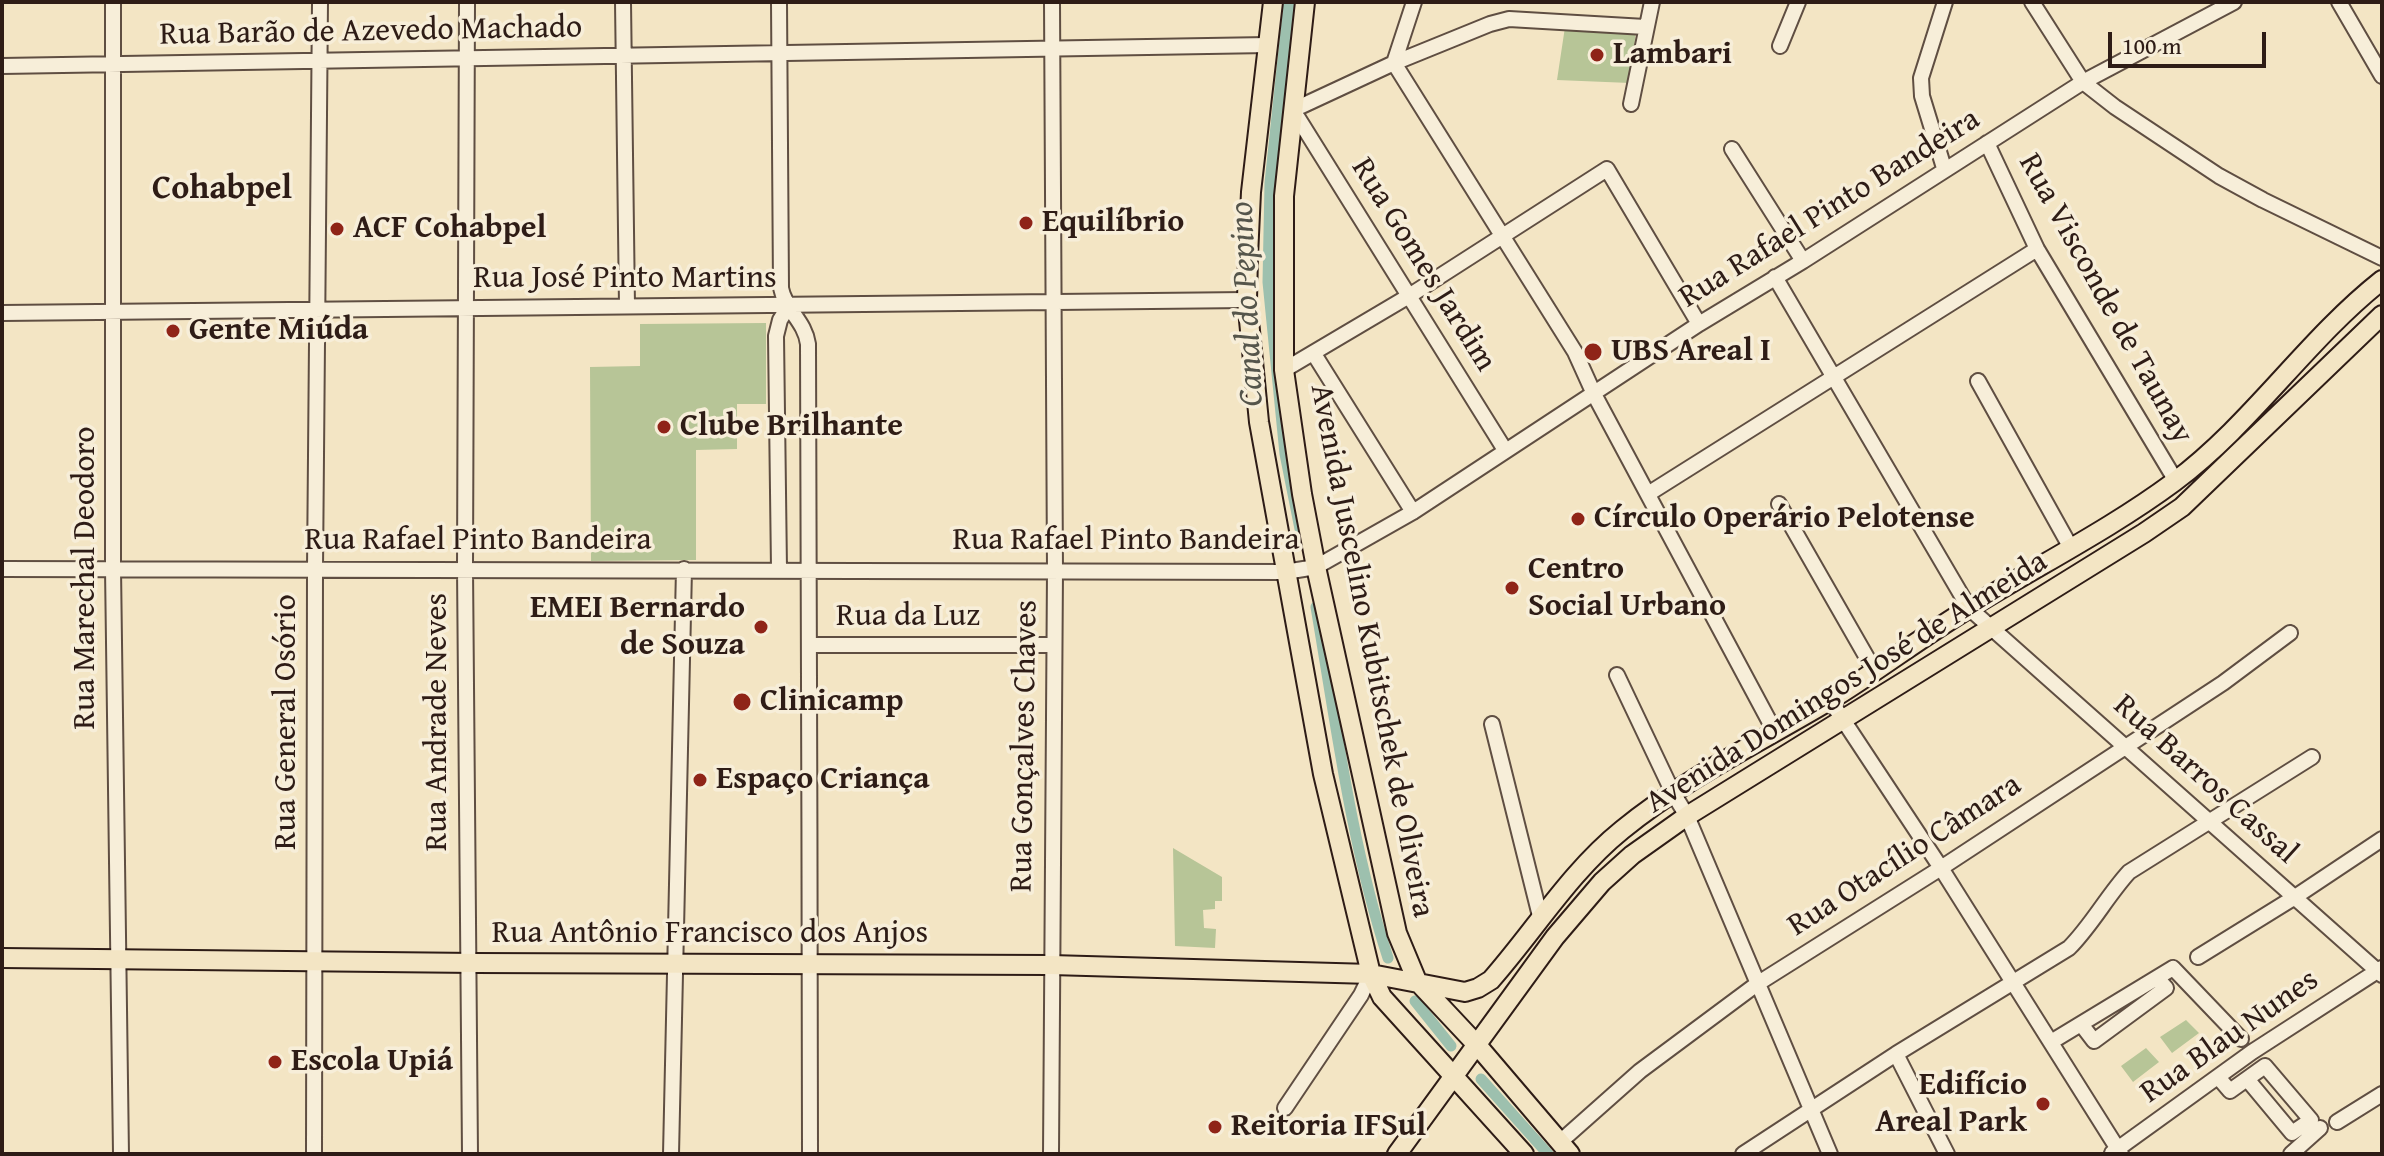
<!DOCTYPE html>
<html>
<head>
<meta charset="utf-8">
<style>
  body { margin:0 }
  #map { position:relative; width:2384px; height:1156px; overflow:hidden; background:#f3e5c4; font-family:"Gentium Book Plus",serif }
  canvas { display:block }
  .frame { position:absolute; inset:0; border:4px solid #2e1c16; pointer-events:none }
  .scale { position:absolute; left:2108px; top:32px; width:158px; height:36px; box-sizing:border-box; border:4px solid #2e1c16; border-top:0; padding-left:10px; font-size:24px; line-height:28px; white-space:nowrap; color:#2e1c16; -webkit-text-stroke:6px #f7eed9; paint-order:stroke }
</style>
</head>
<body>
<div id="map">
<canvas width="2384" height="1156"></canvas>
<div class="frame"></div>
<div class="scale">100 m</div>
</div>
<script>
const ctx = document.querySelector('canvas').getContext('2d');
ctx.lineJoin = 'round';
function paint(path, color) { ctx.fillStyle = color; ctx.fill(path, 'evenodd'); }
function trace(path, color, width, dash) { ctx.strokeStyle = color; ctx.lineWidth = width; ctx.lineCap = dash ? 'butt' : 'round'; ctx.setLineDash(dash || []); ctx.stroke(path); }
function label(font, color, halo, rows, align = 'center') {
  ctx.font = font + ' "Gentium Book Plus",serif'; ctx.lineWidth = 7; ctx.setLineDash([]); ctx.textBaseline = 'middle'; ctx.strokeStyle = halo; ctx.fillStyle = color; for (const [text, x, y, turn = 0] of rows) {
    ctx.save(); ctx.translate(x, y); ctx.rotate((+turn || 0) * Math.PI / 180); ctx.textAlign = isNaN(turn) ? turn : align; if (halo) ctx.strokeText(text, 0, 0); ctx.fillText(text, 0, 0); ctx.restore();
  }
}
paint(new Path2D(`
  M1565 27 1636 30 1630 83 1557 80Z
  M766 323V404H737V449L696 450V560L591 561 590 367 640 366V324Z
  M1173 848 1222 877V901H1215V909L1203 910 1204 928 1216 929 1215 948 1175 946Z
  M2186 1020 2199 1033 2172 1053 2160 1037Z
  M2146 1048 2159 1062 2133 1082 2121 1066Z`), '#b7c597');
trace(new Path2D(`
  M1289 2 1270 183 1268 282 1285 454 1301 534
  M1316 607C1336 724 1351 844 1388 958
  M1415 1001 1451 1046
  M1481 1079 1548 1154`), '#9dc0ae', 11);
const minor = new Path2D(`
  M113 2V569L121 1154
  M467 2 465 568 470 1154
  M623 2 627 306
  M779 2 781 288C785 310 805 321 808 344 810 614 809 884 810 1154
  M1414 2 1394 63 1575 352 1594 394 1775 732
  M2032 2 2083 82 2115 107 2219 176 2263 200 2382 258
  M2339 2 2382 76
  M1780 46 1798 2
  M2 66 1268 45
  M1631 104 1652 2
  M1987 143 2037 249 2176 481
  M1732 149 1803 261
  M1944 168 1922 96 1921 78 1945 2
  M1775 277 1969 608 2382 975
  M2 313 1247 300
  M1314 354 1413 512
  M1284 370 1409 296 1607 169 1699 324
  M1978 381 2071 548
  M1505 450 1293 110 1394 63 1490 24 1509 19 1645 27
  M1648 494 2037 249
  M1779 504 1874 670
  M2 569 1285 572 1316 567 1413 512 1699 324 1803 261 2083 82 2234 2
  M779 569 776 336 780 320 788 307
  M811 645H1053
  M1617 675 1673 793 1687 816 1830 1154
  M1830 700 1941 868 2121 1154
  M1492 724 1541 920
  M2198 957 2295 897 2382 839
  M2081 1024 2094 1041 2166 988 2157 978
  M2051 1042 2173 968 2241 1039
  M1896 1054 1947 1154
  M2218 1077 2230 1091 2265 1066 2311 1120 2292 1133 2247 1079
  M1285 1108 1361 995 1371 974
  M2337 1122 2382 1094
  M1560 1142 1640 1071 1757 984 1941 868 2223 683 2290 633
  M2112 1153 2252 1052 2382 968
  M314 1154 315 569 320 2
  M671 1154 684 569
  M1051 1154 1055 571 1052 2
  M1743 1154 1896 1054 2069 948C2092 925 2107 896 2129 872L2312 757
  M2291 1154 2320 1128`);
const major = new Path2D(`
  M1273 2 1251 192 1248 256 1247 300 1259 422 1323 774 1371 974 1382 997 1524 1154
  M1305 2 1284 196V370L1302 494 1316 567 1397 933 1417 981 1477 1045 1570 1154
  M2 958 476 963 1051 965 1371 974 1465 992 1478 988 1491 980C1535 930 1570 872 1622 830 1684 779 1758 743 1827 702 1875 673 1920 638 1968 609 2037 566 2109 530 2174 482 2252 424 2306 340 2382 280
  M1397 1154 1555 937 1602 882 1632 855 1687 816 2144 533 2182 507 2382 315`);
trace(minor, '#5f4e42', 18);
trace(major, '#2e1c16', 22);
trace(minor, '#f7eed9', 14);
trace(major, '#f3e5c4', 18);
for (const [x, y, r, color] of [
  [1597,55,8,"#8f2418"],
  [1026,223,8,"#8f2418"],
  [337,229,8,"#8f2418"],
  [173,331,8,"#8f2418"],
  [1593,352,10,"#8f2418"],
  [664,427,8,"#8f2418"],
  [1578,519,8,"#8f2418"],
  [1512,588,8,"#8f2418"],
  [761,627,8,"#8f2418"],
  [742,702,10,"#8f2418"],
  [700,780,8,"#8f2418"],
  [275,1062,8,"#8f2418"],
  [2043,1104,8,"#8f2418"],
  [1215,1127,8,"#8f2418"]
]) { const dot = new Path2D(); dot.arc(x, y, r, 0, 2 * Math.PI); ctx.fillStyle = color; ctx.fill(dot); trace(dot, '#f7eed9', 3); }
label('32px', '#2e1c16', '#f7eed9', [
  ["Rua Barão de Azevedo Machado",371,32,-1],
  ["Rua Rafael Pinto Bandeira",1830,209,-32],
  ["Rua Gomes Jardim",1423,265,58],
  ["Rua José Pinto Martins",625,279],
  ["Rua Visconde de Taunay",2105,299,61],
  ["Rua Rafael Pinto Bandeira",478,541],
  ["Rua Rafael Pinto Bandeira",1126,541],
  ["Rua Marechal Deodoro",86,578,-90],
  ["Rua da Luz",908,617],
  ["Avenida Juscelino Kubitschek de Oliveira",1371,651,79],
  ["Avenida Domingos José de Almeida",1847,683,-32],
  ["Rua General Osório",287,722,-90],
  ["Rua Andrade Neves",438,722,-90],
  ["Rua Gonçalves Chaves",1025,746,-89],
  ["Rua Barros Cassal",2205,780,42],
  ["Rua Otacílio Câmara",1905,856,-33],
  ["Rua Antônio Francisco dos Anjos",710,934],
  ["Rua Blau Nunes",2230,1037,-35]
]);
label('bold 32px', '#2e1c16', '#f7eed9', [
  ["Lambari",1613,55],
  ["Equilíbrio",1042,223],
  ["ACF Cohabpel",353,229],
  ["Gente Miúda",189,331],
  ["UBS Areal I",1611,352],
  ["Clube Brilhante",680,427],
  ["Círculo Operário Pelotense",1594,519],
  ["Centro",1528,570],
  ["Social Urbano",1528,607],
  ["EMEI Bernardo",745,609,"right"],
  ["de Souza",745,646,"right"],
  ["Clinicamp",760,702],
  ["Espaço Criança",716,780],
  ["Escola Upiá",291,1062],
  ["Edifício",2027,1086,"right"],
  ["Areal Park",2027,1123,"right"],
  ["Reitoria IFSul",1231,1127]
], 'left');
label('bold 34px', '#2e1c16', '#f7eed9', [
  ["Cohabpel",222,189]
]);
label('italic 34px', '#55554b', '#f7eed9', [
  ["Canal do Pepino",1248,304,-93]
]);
</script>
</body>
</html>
